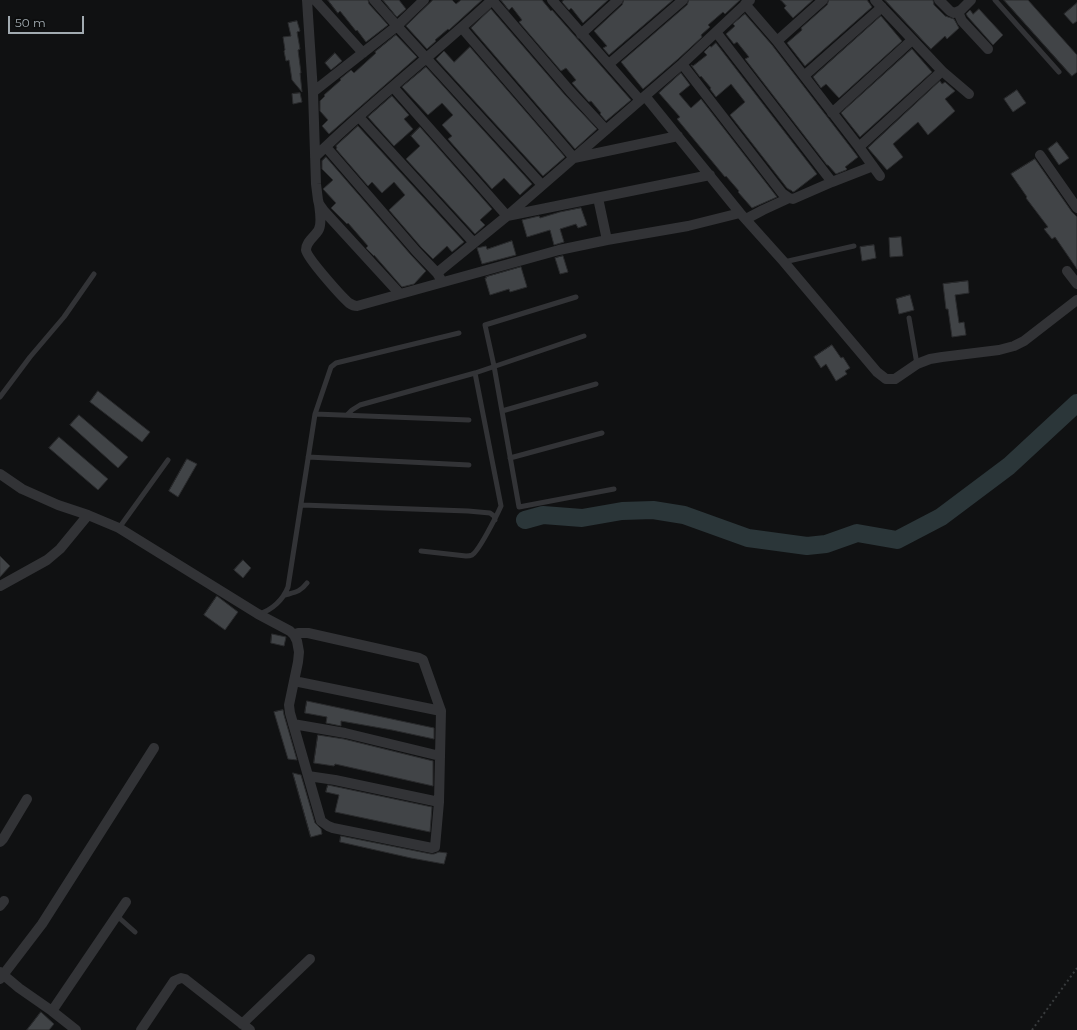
<!DOCTYPE html>
<html>
<head>
<meta charset="utf-8">
<style>
  body { margin:0 }
  #map { position:relative; width:1077px; height:1030px; overflow:hidden; background:#101112; font-family:Montserrat,sans-serif }
  canvas { display:block }
  .scale { position:absolute; left:8px; top:16px; width:76px; height:18px; box-sizing:border-box; border:2px solid #a2abb1; border-top:0; padding-left:5px; font-size:12px; line-height:14px; white-space:nowrap; color:#a2abb1; -webkit-text-stroke:3px #0b0c0c; paint-order:stroke }
</style>
</head>
<body>
<div id="map">
<canvas width="1077" height="1030"></canvas>
<div class="scale">50 m</div>
</div>
<script>
const ctx = document.querySelector('canvas').getContext('2d');
ctx.lineJoin = 'round';
function trace(path, color, width, dash) { ctx.strokeStyle = color; ctx.lineWidth = width; ctx.lineCap = dash ? 'butt' : 'round'; ctx.setLineDash(dash || []); ctx.stroke(path); }
function paint(path, color) { ctx.fillStyle = color; ctx.fill(path, 'evenodd'); }
trace(new Path2D(`
  M525 520 543 515 582 518 622 511 653 510 684 515 748 538 807 546 826 544 857 533 897 540 941 517 1009 466 1077 403`), '#2b3639', 18);
const building = new Path2D(`
  M328 0H368L369 4 388 25 366 42 357 30 356 31 340 11 338 13Z
  M383 0H399L406 9 397 17Z
  M433 0H452L456 4 461 0H482L449 30 448 29 435 40 436 41 427 49 406 26Z
  M501 0H542L551 11 552 10 631 100 606 121 600 114 601 113 591 101 589 102 572 83 576 80 566 68 561 71 519 22 522 20 512 7 509 10Z
  M564 0H608L583 23 572 9 571 8 569 10 562 2Z
  M624 0H673L609 55 603 48 607 46 594 31 622 5Z
  M689 0H740L725 14 723 12 708 25 710 27 701 35 702 37 678 59 643 89 621 62 687 5Z
  M781 0H813L793 18 784 8 786 6Z
  M829 0H867L872 7 805 66 787 43 802 30 801 28 827 5Z
  M885 0H933L934 5 945 16 954 19 959 28 947 39 945 36 931 49Z
  M1004 0H1028L1077 55V72L1072 76Z
  M1077 3V21L1073 24 1064 14Z
  M491 9 565 95 597 129 575 149 471 28Z
  M979 9 1003 35 993 45 968 17 966 14 970 10 973 14Z
  M745 14 772 45 858 157 845 167 847 169 846 170 836 174 828 165H827L745 59 749 57 737 42 734 44 726 34 735 26 733 24Z
  M881 16 902 41 839 98 826 84 821 88 813 77Z
  M297 21 300 31 297 32 300 49 298 50 301 73H300L302 92 292 80 289 60 286 61 284 51 285 50 283 37 291 36 288 23Z
  M396 35 417 57 329 134 322 126 328 120 320 111V101L325 96 324 95 341 80 340 79 351 70 354 73 376 53 375 52Z
  M716 43 817 174 795 191 793 192 791 190H790L787 188 730 115 745 102 731 84 716 97 710 89 711 88 701 76 700 77 691 65 693 66 707 55 704 52 710 46 711 47Z
  M470 47 565 157 543 176 436 59 444 51 454 62Z
  M912 49 932 72 860 137 841 113Z
  M335 53 342 61 331 70 325 63Z
  M426 67 532 184 520 195 504 178 492 189 448 139 452 136 442 125 453 115 442 103 428 115 402 87Z
  M681 73 690 85 679 94 691 108 701 99 777 197 752 208 738 192 739 191 726 176 725 177 677 119 680 117 659 93Z
  M940 81 942 84 945 82 955 91 945 99 955 111 928 135 918 122 893 144 903 157 887 170 868 148Z
  M1017 90 1026 103 1013 112 1004 99Z
  M300 93 302 102 293 104 292 94Z
  M392 96 409 115 404 119 413 129 394 146 368 117Z
  M358 126 464 242 452 252 447 246 433 259 421 247 389 210 405 195 394 182 382 193 372 182 368 186 336 149 337 148 336 146Z
  M420 127 492 209 480 220 485 225 475 234 406 159 420 146 411 136Z
  M1057 142 1069 158 1059 165 1048 149Z
  M326 157 411 255 426 271 414 284 402 287 374 255V256L366 248 368 246 348 223 347 224 331 208 336 203 323 189 333 180 322 169V161Z
  M1035 159 1072 212 1077 217V269L1055 237 1052 239 1044 229 1048 227 1026 198 1027 197 1011 174Z
  M581 208 587 225 578 228 576 224 560 229 564 242 554 245 550 230 527 237 522 220 539 216 540 218 560 212Z
  M901 237 903 256 890 257 889 238Z
  M512 241 516 255 482 264 477 248 486 246 487 249Z
  M874 245 876 258 862 261 860 247Z
  M563 256 568 272 560 274 555 258Z
  M521 267 527 287 510 292 509 289 490 295 485 278H487L486 277Z
  M968 281 969 293 955 295 959 323 964 322 966 335 952 337 948 309H946L943 284Z
  M910 295 914 310 899 314 896 299Z
  M832 345 841 358 843 357 850 368 845 371 847 374 836 381 826 364 821 368 814 357Z
  M98 391 150 432 142 442 90 402Z
  M79 415 128 457 118 468 70 425Z
  M59 437 108 479 98 490 49 448Z
  M187 459 197 464 178 497 169 491Z
  M0 556 10 566 0 577Z
  M243 560 251 568 243 578 234 570Z
  M217 596 238 612 225 630 204 615Z
  M272 634 286 637 284 646 271 643Z
  M307 701 434 728V739L392 730 341 721V726L326 723 327 717 305 713Z
  M283 710 284 715 297 760 288 759 274 712Z
  M318 735 344 739 433 761V786L335 764 334 766 314 763Z
  M293 773 301 775 315 823 321 829 322 834 311 837Z
  M328 785 432 807 430 832 335 812 339 795 326 792Z
  M341 836 431 854H434L439 852 447 853 444 864 411 858 340 842Z
  M41 1012 54 1024 49 1030H27Z`);
paint(building, '#414447');
trace(building, '#2a2b2d', 1);
trace(new Path2D(`
  M1032 1030 1077 968`), '#383b3d', 2, [2, 3]);
trace(new Path2D(`
  M995 0 1059 72
  M784 262 854 246
  M576 297 485 325 494 366 519 507 614 489
  M909 318 917 364
  M0 397 30 357 64 317 94 274
  M502 411 596 384
  M315 414 469 420
  M347 415 352 410 360 405 475 373 584 336
  M308 457 469 465
  M510 458 602 433
  M302 505 468 511 490 513 494 516 495 520
  M119 528 168 460
  M421 551 466 556C468 556 470 556 472 555 479 551 497 515 501 506L475 373
  M285 595C296 592 300 592 307 583
  M259 614C272 610 283 600 288 587L315 414 331 367 336 363 459 333
  M117 916 135 932`), '#323336', 5);
trace(new Path2D(`
  M307 0 313 92 316 184 318 200 319 204 324 211 400 294
  M315 0 363 53
  M374 0 397 26 542 185
  M492 0 570 91 606 130
  M552 0 640 100
  M875 0 942 71 969 94
  M939 0 950 11 954 13 961 10 971 0
  M745 4 777 41 859 147 880 176
  M958 12 962 21 988 49
  M462 28 574 158 678 136
  M581 34 618 0
  M777 41 823 0
  M609 64 683 0
  M682 64 782 193 789 198 793 199 832 182 716 32
  M804 76 882 7
  M393 87 507 216 710 175
  M313 92 397 26 424 0
  M645 96 682 64 750 0
  M832 113 912 40
  M359 117 474 243
  M326 147 416 251 437 273 440 278
  M859 147 942 71
  M1040 155 1077 208
  M315 157C371 102 434 54 492 0
  M832 182 873 166
  M598 198 607 240
  M319 204C320 212 322 222 319 229 316 236 306 241 306 250 307 258 341 296 349 303 352 305 354 306 357 306L559 250 607 240 688 226 740 213
  M746 219 763 210 789 198
  M1067 271 1077 284
  M437 273 507 216 645 96 740 213 784 262 877 372 886 379H895L917 364 930 359 942 357 999 350 1014 346 1024 341 1077 300
  M0 474 22 489 58 505 88 515 119 528 258 614 290 631 294 635 297 641 299 652 298 662 289 705 290 713 321 821 328 826 333 828 432 848 435 847 439 802 441 711 294 681
  M0 586 47 560 60 549 88 515
  M294 635 298 633H308L419 658 423 660 424 663 441 711
  M293 724 345 733 440 756
  M308 776 335 780 439 802
  M0 842 3 839 27 799
  M0 906 4 901
  M0 972 19 988 52 1011 76 1030
  M0 979 42 924 154 748
  M52 1011 126 902
  M242 1024 310 959
  M141 1030 174 981 181 978 185 979 250 1030`), '#323336', 10);
</script>
</body>
</html>
